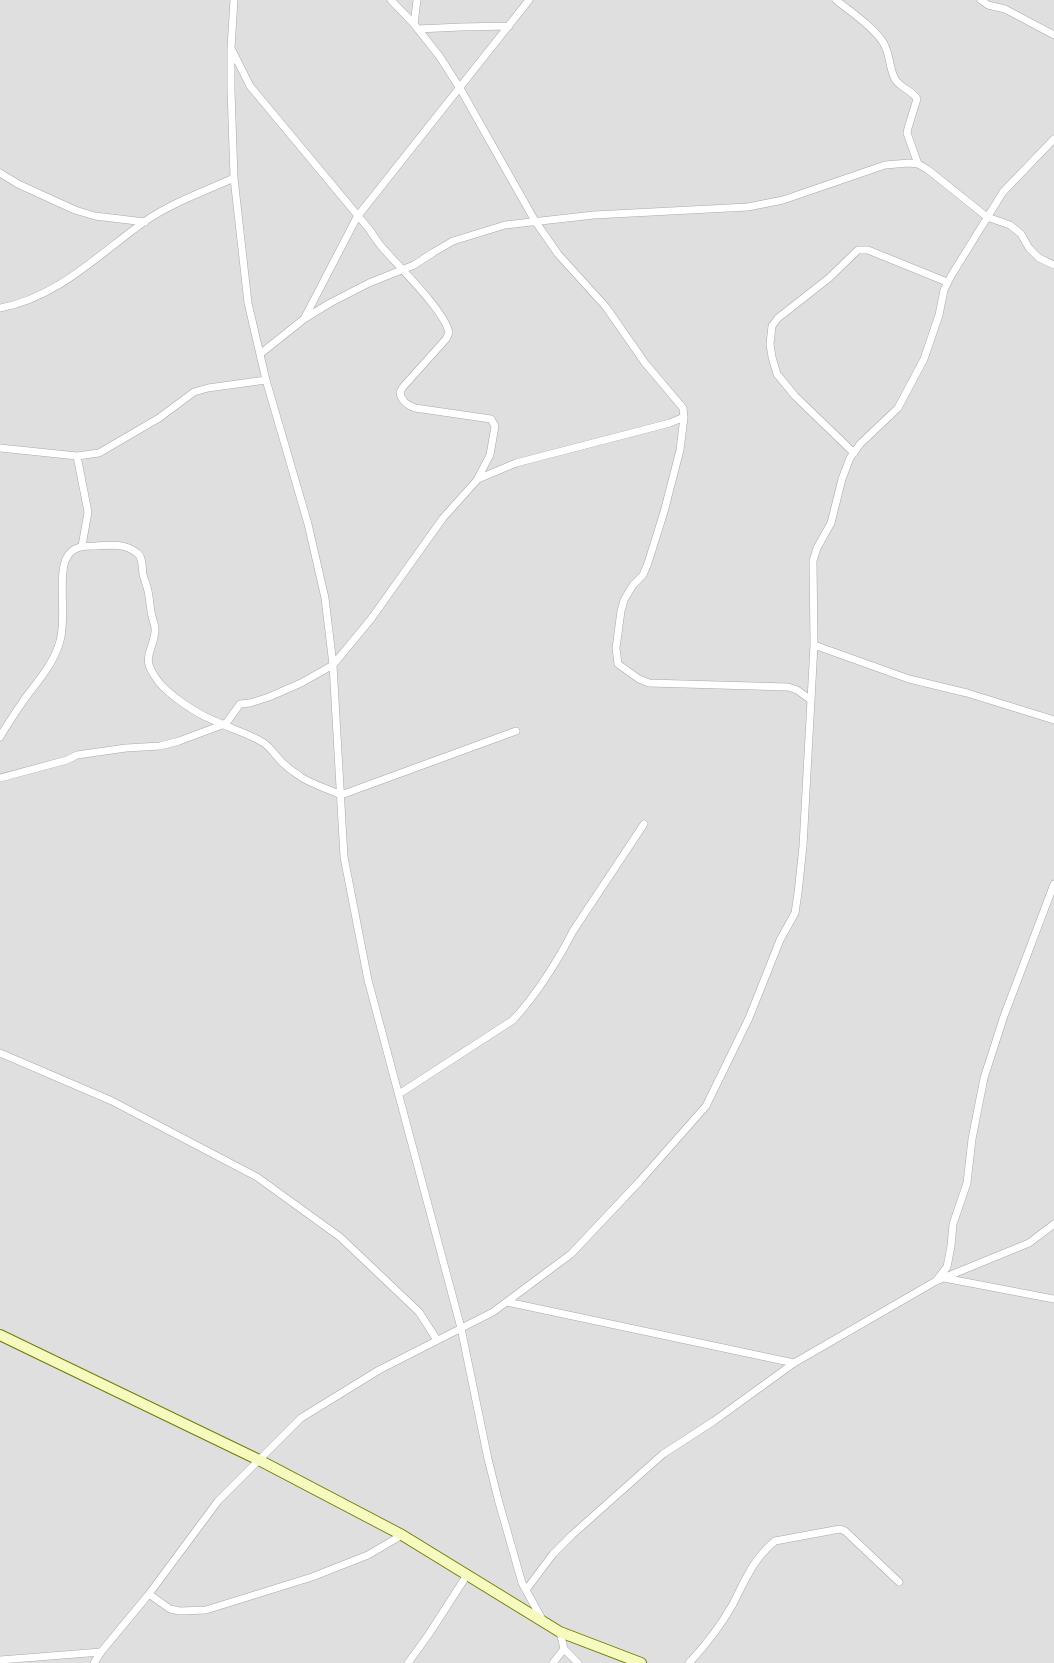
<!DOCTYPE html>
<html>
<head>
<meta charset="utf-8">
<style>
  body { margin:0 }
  canvas { display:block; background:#f2efe9 }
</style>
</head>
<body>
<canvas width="1054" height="1663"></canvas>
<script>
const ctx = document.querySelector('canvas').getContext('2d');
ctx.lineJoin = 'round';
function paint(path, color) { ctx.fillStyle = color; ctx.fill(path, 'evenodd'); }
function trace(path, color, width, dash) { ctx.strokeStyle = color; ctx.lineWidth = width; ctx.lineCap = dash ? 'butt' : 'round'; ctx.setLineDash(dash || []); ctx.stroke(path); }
paint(new Path2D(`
  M0 0H1054V1663H0Z`), '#e0dfdf');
const street = new Path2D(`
  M234 0 231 48V90L234 178 248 303 266 380 308 524 325 598 333 665 344 857 368 980 461 1328 488 1459 498 1499 522 1583 543 1621
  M836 0C850 11 876 29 884 44 890 54 889 68 895 79 900 88 912 90 917 99L908 128 907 133 918 164
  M981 0 988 5 1005 9 1054 35
  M414 24 417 0
  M418 29 461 27 509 26
  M232 50 250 86 369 229C373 235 377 241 381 246 397 265 446 312 449 333L446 339 403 387 400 392C401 401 407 405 415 408L491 419 495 426 490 455 478 478
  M0 173 18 184 75 210 95 216 145 222
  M0 308C57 298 99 254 144 222 171 203 205 191 234 178
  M304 319 357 217 529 0
  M260 354 304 319 330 303 369 283 414 265 434 252 453 241 505 225 594 215 748 207 783 200 885 165 909 163 918 164 927 169 987 217 1010 225 1021 234 1029 248 1039 258 1054 265
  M684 417 680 450 664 512 648 563 643 575 633 585 624 600 621 611 616 648 618 664 639 679 649 683 788 687 797 690 811 700
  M0 448 77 456 99 453 159 418 194 392 208 388 266 380
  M854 453 795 396 777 374 772 357 770 344 772 326 778 318 829 278 858 250H868L947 282
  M77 456 88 512 82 546
  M814 645 909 679 967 693 1054 720
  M0 737C8 723 17 710 26 697 39 680 54 663 60 641 67 618 57 574 67 557 73 546 84 546 95 546 109 545 125 543 137 553 143 557 142 567 143 574 144 580 147 585 148 591 150 600 150 609 152 616 153 622 156 626 155 632 152 655 140 657 158 681 170 696 197 714 215 721 231 729 248 733 264 743 271 748 275 755 281 761 286 767 294 772 301 777 311 784 329 789 341 795L516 731
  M0 778 67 760 77 755 126 748 160 746 179 741 222 725 227 722 240 704 250 703 269 697 301 683 333 665 371 619 443 518 478 479 516 463 670 423 684 417 683 408 645 363 606 307 558 254 535 221 461 90 440 57 414 24 391 0
  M0 1053 112 1101 257 1177 340 1237 419 1312 437 1340
  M399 1094 513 1020C535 997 559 959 573 931L644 824
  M944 1278 1054 1299
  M936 1281 947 1267 951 1246 953 1224 967 1183 972 1139 984 1078 1004 1016 1054 884
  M507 1302 794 1363
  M526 1590 553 1554 572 1535 663 1454 714 1421 794 1363 936 1281 1029 1243 1054 1224
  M149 1594 170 1609 180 1611 206 1610 312 1577 368 1555 402 1535
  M560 1632 564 1649 578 1663
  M0 1660 101 1652
  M94 1663 101 1652 149 1594 218 1501 301 1418 379 1370 493 1312 571 1254 639 1182 706 1106 749 1018 780 940 795 913 798 893 803 846 814 645 813 561 817 548 831 523 842 479 850 458 860 444 898 408 924 359 939 315 944 290 951 276 1003 192 1054 139
  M408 1663 429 1634 467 1575
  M553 1663 564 1649
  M689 1663C706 1645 721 1625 733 1604 745 1580 754 1558 775 1541L840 1529 845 1531 899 1582`);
const secondary = new Path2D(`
  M0 1335 259 1460 402 1535 560 1632 641 1663`);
trace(street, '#a9a9a9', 8);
trace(secondary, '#707d05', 12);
trace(street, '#fff', 7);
trace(secondary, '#f7fabf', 10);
</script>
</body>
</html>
